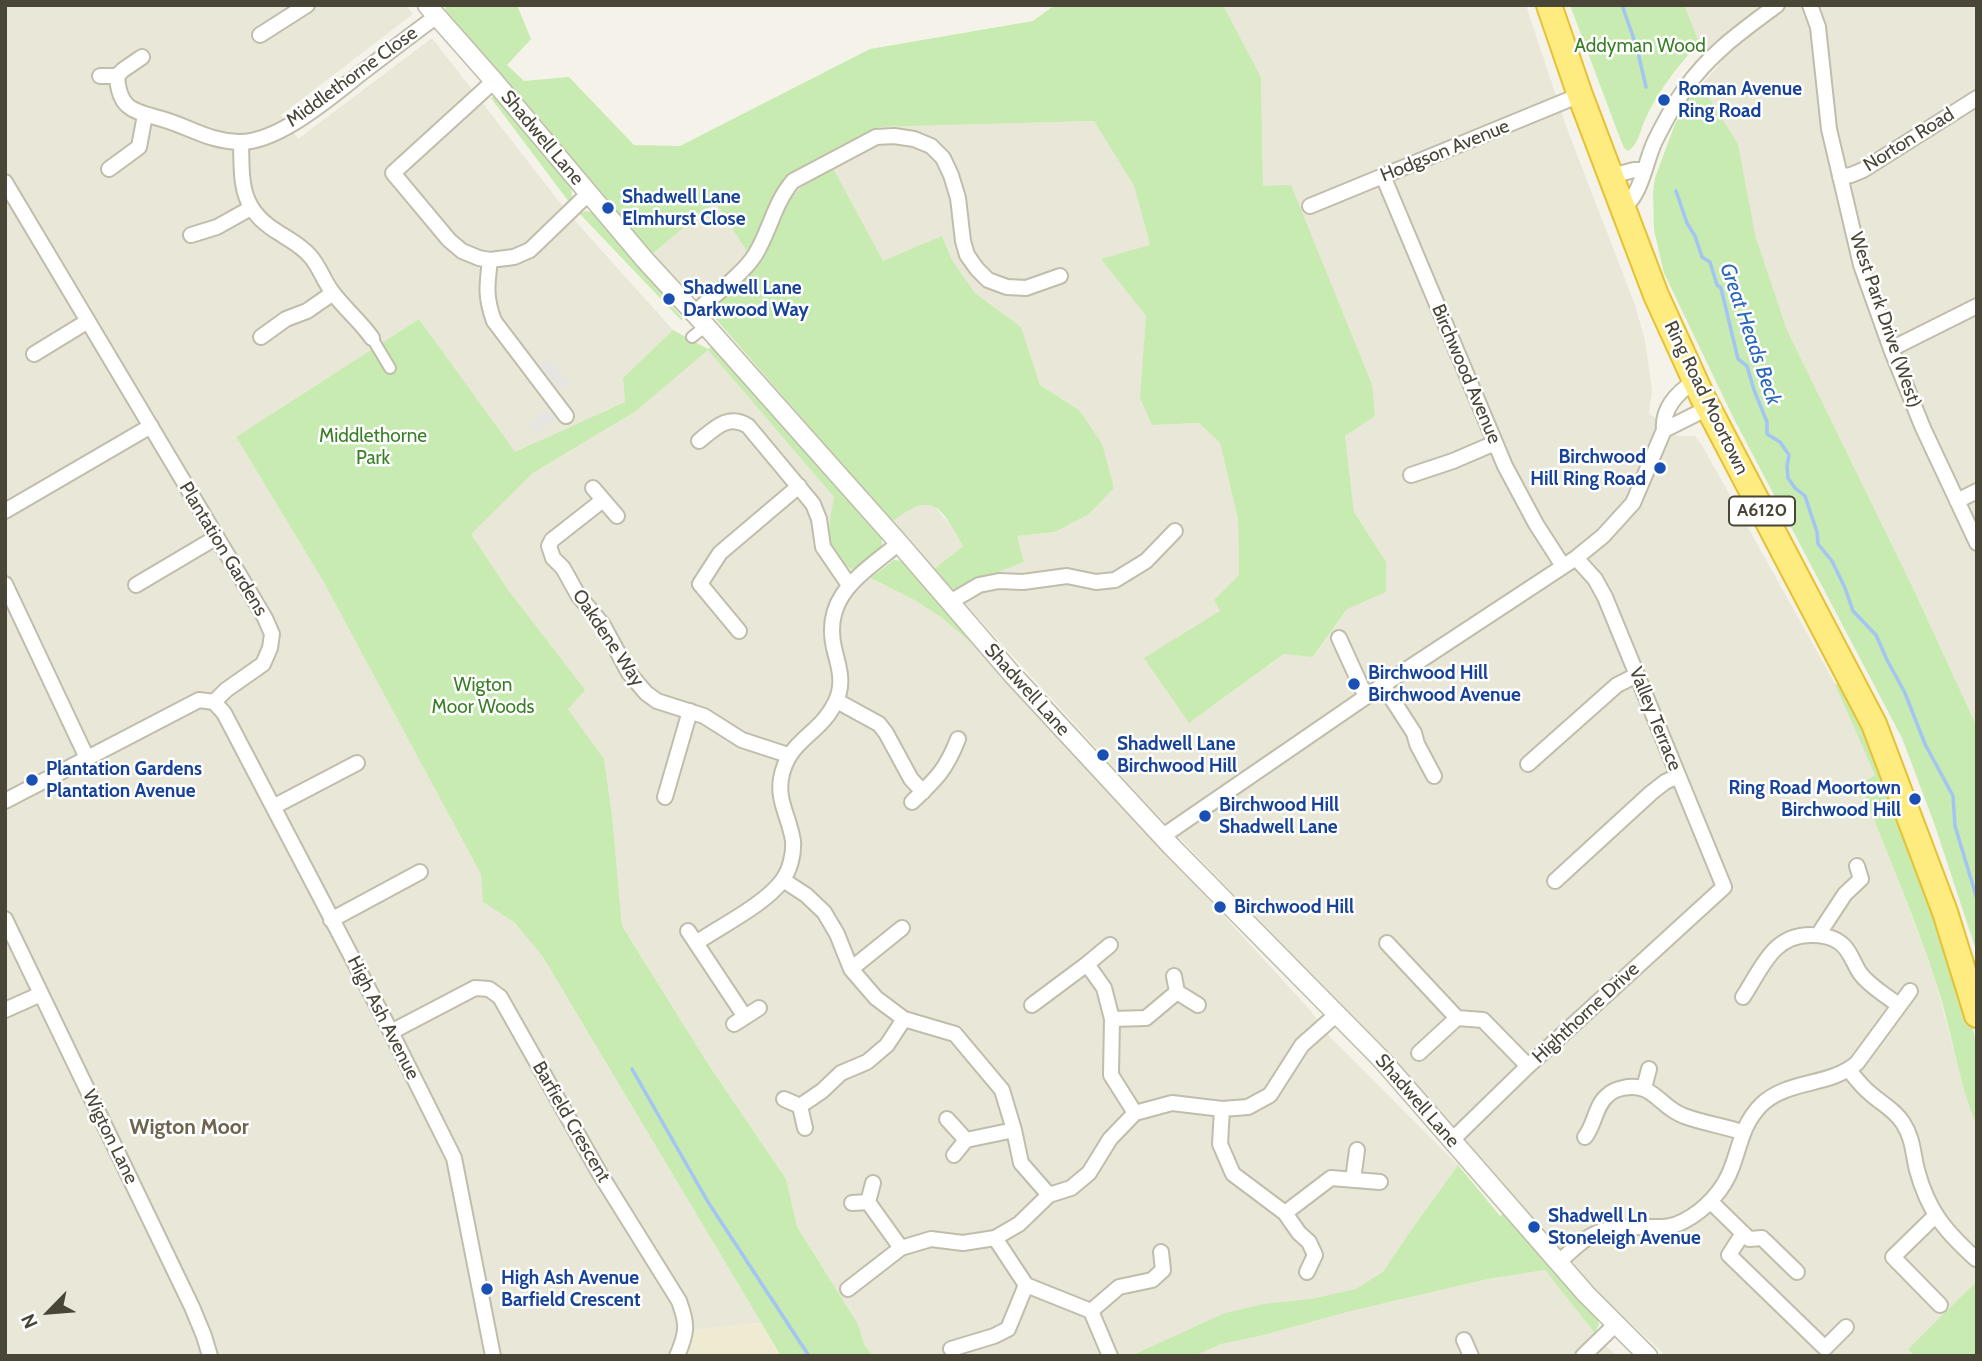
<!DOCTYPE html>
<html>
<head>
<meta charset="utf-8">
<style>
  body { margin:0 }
  #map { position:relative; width:1982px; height:1361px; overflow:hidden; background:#f5f3e9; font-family:Cabin,sans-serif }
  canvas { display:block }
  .frame { position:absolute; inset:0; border:7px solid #494537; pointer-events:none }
  .north { position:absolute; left:14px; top:1277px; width:70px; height:70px; -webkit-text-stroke:5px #fff; paint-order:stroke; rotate:245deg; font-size:19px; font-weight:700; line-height:28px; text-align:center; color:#494537 }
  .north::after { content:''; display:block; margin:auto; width:24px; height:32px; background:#494537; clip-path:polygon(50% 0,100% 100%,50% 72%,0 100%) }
</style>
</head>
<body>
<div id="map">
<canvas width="1982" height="1361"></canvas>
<div class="frame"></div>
<div class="north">N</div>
</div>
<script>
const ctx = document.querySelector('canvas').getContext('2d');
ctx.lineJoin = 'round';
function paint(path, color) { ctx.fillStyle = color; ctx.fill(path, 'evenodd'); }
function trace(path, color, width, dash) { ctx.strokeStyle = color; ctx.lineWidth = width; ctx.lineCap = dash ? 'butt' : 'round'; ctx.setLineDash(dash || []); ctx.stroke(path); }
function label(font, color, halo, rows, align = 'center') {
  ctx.font = font + ' Cabin,sans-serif'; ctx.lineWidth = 5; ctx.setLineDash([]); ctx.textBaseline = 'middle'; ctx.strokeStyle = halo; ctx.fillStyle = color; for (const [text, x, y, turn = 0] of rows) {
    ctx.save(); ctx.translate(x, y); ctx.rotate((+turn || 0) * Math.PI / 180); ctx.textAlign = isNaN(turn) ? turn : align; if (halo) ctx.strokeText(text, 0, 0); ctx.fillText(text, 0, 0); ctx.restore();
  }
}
paint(new Path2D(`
  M5 5H406L413 14 281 115 298 139 432 38 568 213 673 330 623 378 625 402 514 453 419 319 236 437 322 579 482 874 483 902 515 923 543 957 761 1323 693 1330V1338L686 1356H5Z
  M1223 5H1526L1566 126 1635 305 1645 340 1649 368 1652 390 1649 413 1677 436H1695L1703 447 1838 689 1875 775 1860 784 1901 887 1935 978 1958 1067 1977 1126V1281L1908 1349 1915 1356H1666L1579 1274 1408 1075 1148 805 953 590 1024 562 1017 536 1055 532 1089 514 1114 488 1079 410 1040 385 1021 327 975 293 952 260 942 236 883 262 826 155 878 127 1094 121 1134 186 1150 246 1101 259 1146 316 1141 399 1152 425 1199 423 1220 443 1238 519 1239 575 1214 600 1221 611 1189 723 1285 654 1314 657 1347 609 1386 562 1354 512 1345 436 1374 416 1263 186 1261 77Z
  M1684 5H1977V727L1912 586 1787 330 1754 235 1738 144 1701 85 1719 65 1699 42Z
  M715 202 748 253 699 300 652 254Z
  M708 350 834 497 829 533 846 567 916 601 941 617 985 655 1310 1010 1330 1037 1458 1165 1412 1229 1383 1273 1356 1290 1311 1299 1172 1338 1131 1356H874L865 1346 858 1324 797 1227 786 1179 708 1064 622 926 612 815 604 759 568 709 511 594 470 533 533 473 636 411Z
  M926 504 935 507 952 527 963 546 934 569 892 522 909 508Z
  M1545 1270 1606 1346 1617 1356H1194L1221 1344 1260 1336 1351 1311 1488 1279Z`), '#e9e7d7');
paint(new Path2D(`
  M761 1323 781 1356H686L693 1338 692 1330Z`), '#efebd2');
paint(new Path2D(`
  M447 5H517L531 39 507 65 524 81 569 77 634 145 680 146 870 49 1033 21 1055 5H1223L1261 77 1263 186 1291 185 1372 385 1375 416 1345 436 1354 512 1386 562V592L1347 609 1313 657 1284 654 1189 723 1144 658 1220 611 1214 600 1239 575 1238 519 1220 443 1199 423 1152 425 1140 398 1146 316 1101 259 1150 245 1134 186 1094 121 878 127 784 177 748 253 715 202 652 254 445 10Z
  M1570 5H1684L1699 42C1679 65 1656 93 1644 122 1640 132 1638 145 1628 151L1624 148 1618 133Z
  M1701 85 1738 144 1755 235 1787 330 1912 586 1977 727V953L1934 823 1902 738 1733 417 1664 273 1654 230 1653 193 1655 178 1675 124 1689 99Z
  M494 96 571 185 572 196 569 202 491 98Z
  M833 168 883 261 942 236 952 260 975 293 1021 327 1040 385 1079 410 1102 444 1114 488 1089 514 1055 532 1017 536 1024 562 953 590 934 569 963 546C941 507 933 489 892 522L708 310 762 261 791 198 801 187Z
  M587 211 594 213 599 218 683 319 681 320 579 213Z
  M419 319 515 452 625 402 623 378 673 330 708 349 714 345 881 533C887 552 869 560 856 571 820 557 829 527 834 497L708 350 636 411 533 473 471 534 511 594 585 690 568 709 604 759 612 815 622 926 708 1064 786 1179 797 1227 858 1324 865 1346 874 1356H781L543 957 515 923 483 902 481 874 322 579 236 437Z
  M894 560 903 561 985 655 941 617 916 601 870 578Z
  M1844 682 1944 929 1977 1044V1126C1957 1078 1951 1025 1934 976 1912 911 1885 848 1860 784L1875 775 1835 684Z
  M1458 1165 1500 1216 1503 1214 1596 1315 1599 1324 1595 1333 1545 1270 1488 1279 1351 1311 1260 1336 1221 1344 1194 1356H1131L1225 1313 1264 1304 1311 1299 1356 1289 1383 1272 1412 1229Z
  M1977 1281V1356H1915L1908 1349Z`), '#c7ebb0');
paint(new Path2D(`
  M548 357 569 383 554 395 533 370Z
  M551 406 558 416 536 433 528 424Z`), '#e6e5e1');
trace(new Path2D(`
  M1622 5 1637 48 1646 87
  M1676 191 1687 223 1695 236 1702 257 1710 262 1717 285 1721 288 1738 359 1747 366 1754 390 1767 422V434L1780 442 1789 455 1787 466 1788 478 1795 488 1805 496 1817 532 1818 544 1832 561 1845 588 1853 611 1876 635 1887 660 1905 693 1925 744 1953 796 1955 826 1977 899
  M632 1069 708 1202 809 1356`), '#a3c5f4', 3.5);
const pedestrian = new Path2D(`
  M692 337 706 326
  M372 338 390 368`);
const minor = new Path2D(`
  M1810 5 1818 27 1829 129 1861 265 1891 349 1923 428 1977 543
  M260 35 307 5
  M142 57 123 70 117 76C119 111 135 111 162 119 190 127 208 141 239 142 279 143 333 95 364 71 388 53 412 34 437 16
  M100 76H117
  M494 81 393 173 449 240 462 251 479 258 490 260 514 257 530 250 588 194
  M241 142C242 181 239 208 276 231 288 239 301 245 310 256 320 267 324 282 333 293 345 309 360 321 372 338
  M109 169 139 147 145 115
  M1383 176 1505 466 1536 524 1563 566
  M1611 176 1634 170H1643
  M1840 177 1851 175 1863 170 1977 98
  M5 182 265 618 272 634 270 648 263 664 226 690 214 702
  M1310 206 1580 95
  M1623 208C1642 194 1645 162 1655 141 1664 123 1674 104 1685 89 1709 54 1743 30 1777 5
  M191 235 217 227 251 208
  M490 260C487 285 485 297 494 321L566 416
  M694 313C712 297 743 274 755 255 770 231 774 203 793 181L876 137 894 136 914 139 931 146 943 158 951 175 958 198 963 241 967 255 977 269 988 280 1007 287 1026 288 1060 276
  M261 337 286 319 307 311 333 293
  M1891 349 1977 306
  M34 354 88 321
  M1664 430 1708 408
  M699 441C714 429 728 413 748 426L813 504 819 519 823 547 849 585
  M1411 475 1453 461 1495 443
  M593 488 617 516
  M603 500 552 540 549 546 553 558 563 568 578 595 603 625 629 673 646 693 657 701 704 716 742 740 788 755
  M1957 501 1977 491
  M5 511 151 426
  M5 584 87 758
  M136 585 217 537
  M950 602 979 585 999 581 1023 582 1067 576 1096 582 1115 580 1146 561 1175 531
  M739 631 700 584 720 553 799 486
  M1339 638 1366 697
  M1383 685 1414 733 1417 744 1434 776
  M837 701 879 724 886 733 911 779 923 792
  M214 702 224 713 391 1032 454 1158 493 1356
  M1528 764 1617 685 1637 675
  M665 797 690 711
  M5 801 199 700 214 702
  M912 802C936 779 946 770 958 739
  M273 807 357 763
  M1163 836 1383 685 1576 558 1603 536 1633 503 1664 430C1662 408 1678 392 1695 381
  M783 880 806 895 824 912 837 934 851 969 876 998 904 1019 955 1034 1002 1090 1014 1130 1021 1163 1049 1195
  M1555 881 1651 793 1665 782 1678 776
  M5 919 192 1307 204 1336 210 1356
  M331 920 420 872
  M688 931 745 1017
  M1818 935 1845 894 1861 879 1857 866
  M696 943C721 926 765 904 782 881 790 870 794 854 793 841 790 819 777 801 781 779 787 740 820 735 835 703 844 686 840 670 835 652 820 596 862 574 899 543
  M1387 943 1457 1018
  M1087 964 1110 945
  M851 969 902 928
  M1174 976 1177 992
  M1743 997C1762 968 1773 934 1812 935 1820 935 1832 937 1839 942 1850 949 1853 963 1860 973 1869 986 1886 995 1898 1005
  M1032 1005 1087 964 1104 988 1112 1019 1111 1075 1135 1113
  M5 1010 41 994
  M1112 1019 1146 1018 1177 992 1198 1005
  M734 1024 759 1008
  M391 1032 475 988 489 989 500 997 600 1174 679 1301C688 1325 687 1333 677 1356
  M1419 1053 1457 1018 1483 1020 1528 1066
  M1849 1070C1856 1079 1862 1087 1871 1094 1882 1104 1895 1110 1903 1123 1913 1138 1913 1154 1917 1170 1928 1211 1945 1231 1976 1259
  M1644 1088 1649 1069
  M784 1099 800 1106 805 1128
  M800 1106 822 1091 841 1073 867 1062 887 1045 904 1019
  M1222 1109 1220 1144 1233 1174 1285 1213 1299 1233 1309 1242 1315 1255 1307 1272
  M947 1119 966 1140 1014 1130
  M1585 1137C1595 1125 1595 1105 1608 1095 1612 1091 1618 1089 1623 1088 1653 1081 1660 1108 1684 1116 1703 1123 1723 1126 1742 1132
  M1451 1141 1528 1066 1724 887 1605 597 1595 579 1576 558
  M954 1155 966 1140
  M1353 1180 1357 1150
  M868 1202 873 1183
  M1711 1202 1749 1239 1762 1238 1797 1272
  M852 1203 868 1202 901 1248
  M1285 1213 1331 1178 1380 1182
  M1935 1216 1893 1257 1940 1305
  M1743 1233 1729 1255 1825 1348 1846 1327
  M995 1238 1026 1285 1091 1311 1110 1356
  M1558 1263C1593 1230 1599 1227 1647 1227 1661 1227 1671 1228 1684 1221 1705 1210 1724 1190 1732 1167 1741 1143 1742 1125 1761 1105 1788 1079 1829 1087 1857 1063L1910 991
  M848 1289 901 1248 931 1239 963 1243 995 1238 1019 1224 1049 1195 1071 1188 1089 1173 1110 1139 1135 1113 1172 1103 1222 1109 1248 1107 1270 1095 1302 1045 1337 1014
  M1091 1311 1119 1287 1152 1280 1163 1270 1161 1252
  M1464 1340 1471 1356
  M951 1349 994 1336 1008 1329 1026 1285
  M1583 1356 1615 1325`);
const tertiary = new Path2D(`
  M427 5 494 81 645 260 706 326 899 543 1011 673 1172 847 1382 1060 1586 1294 1648 1356`);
const trunk = new Path2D(`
  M1549 5 1580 95 1656 295 1702 396 1874 724 1945 912 1977 1015`);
trace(pedestrian, '#c1bdab', 14);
trace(minor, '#c1bdab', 18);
trace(tertiary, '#c1bdab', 21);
trace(trunk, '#e5c133', 28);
trace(pedestrian, '#fff', 10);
trace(minor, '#fff', 14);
trace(tertiary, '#fff', 18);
trace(trunk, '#ffec81', 24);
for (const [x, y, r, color] of [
  [1664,100,7,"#1a4fb4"],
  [608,208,7,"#1a4fb4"],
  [669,299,7,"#1a4fb4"],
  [1660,468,7,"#1a4fb4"],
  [1354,684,7,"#1a4fb4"],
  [1103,755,7,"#1a4fb4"],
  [32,780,7,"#1a4fb4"],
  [1915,799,7,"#1a4fb4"],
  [1205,816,7,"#1a4fb4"],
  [1220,907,7,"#1a4fb4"],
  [1534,1227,7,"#1a4fb4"],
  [487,1289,7,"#1a4fb4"]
]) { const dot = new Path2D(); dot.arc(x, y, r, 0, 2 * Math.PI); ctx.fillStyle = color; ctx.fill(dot); trace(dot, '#fff', 2.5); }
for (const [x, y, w] of [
  [1762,511,66]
]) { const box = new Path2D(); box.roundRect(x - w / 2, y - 14.5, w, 29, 5); ctx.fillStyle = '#fff'; ctx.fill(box); trace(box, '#494537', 2); }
label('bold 18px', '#494537', null, [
  ["A6120",1762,511]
]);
label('19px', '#397f26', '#fff', [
  ["Addyman Wood",1640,46],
  ["Middlethorne",373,436],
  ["Park",373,458],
  ["Wigton",483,685],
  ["Moor Woods",483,707]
]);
label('19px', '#494537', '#fff', [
  ["Middlethorne Close",352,77,-36],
  ["Shadwell Lane",542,138,50],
  ["Norton Road",1909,140,-32],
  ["Hodgson Avenue",1445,151,-22],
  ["West Park Drive (West)",1885,320,71],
  ["Birchwood Avenue",1466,374,67],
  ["Ring Road Moortown",1706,398,64],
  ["Plantation Gardens",223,549,59],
  ["Oakdene Way",608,638,56],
  ["Shadwell Lane",1027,690,48],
  ["Valley Terrace",1655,719,68],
  ["Highthorne Drive",1586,1013,-43],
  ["High Ash Avenue",383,1018,63],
  ["Shadwell Lane",1417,1101,49],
  ["Barfield Crescent",571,1122,60],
  ["Wigton Lane",110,1137,64]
]);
label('bold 19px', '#164399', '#fff', [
  ["Roman Avenue",1678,89],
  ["Ring Road",1678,111],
  ["Shadwell Lane",622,197],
  ["Elmhurst Close",622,219],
  ["Shadwell Lane",683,288],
  ["Darkwood Way",683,310],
  ["Birchwood",1646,457,"right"],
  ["Hill Ring Road",1646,479,"right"],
  ["Birchwood Hill",1368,673],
  ["Birchwood Avenue",1368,695],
  ["Shadwell Lane",1117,744],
  ["Birchwood Hill",1117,766],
  ["Plantation Gardens",46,769],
  ["Plantation Avenue",46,791],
  ["Ring Road Moortown",1901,788,"right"],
  ["Birchwood Hill",1901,810,"right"],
  ["Birchwood Hill",1219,805],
  ["Shadwell Lane",1219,827],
  ["Birchwood Hill",1234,907],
  ["Shadwell Ln",1548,1216],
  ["Stoneleigh Avenue",1548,1238],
  ["High Ash Avenue",501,1278],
  ["Barfield Crescent",501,1300]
], 'left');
label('italic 21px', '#2a66bb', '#fff', [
  ["Great Heads Beck",1750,334,71]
]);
label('bold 21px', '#6d654d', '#fff', [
  ["Wigton Moor",189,1128]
]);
</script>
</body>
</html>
